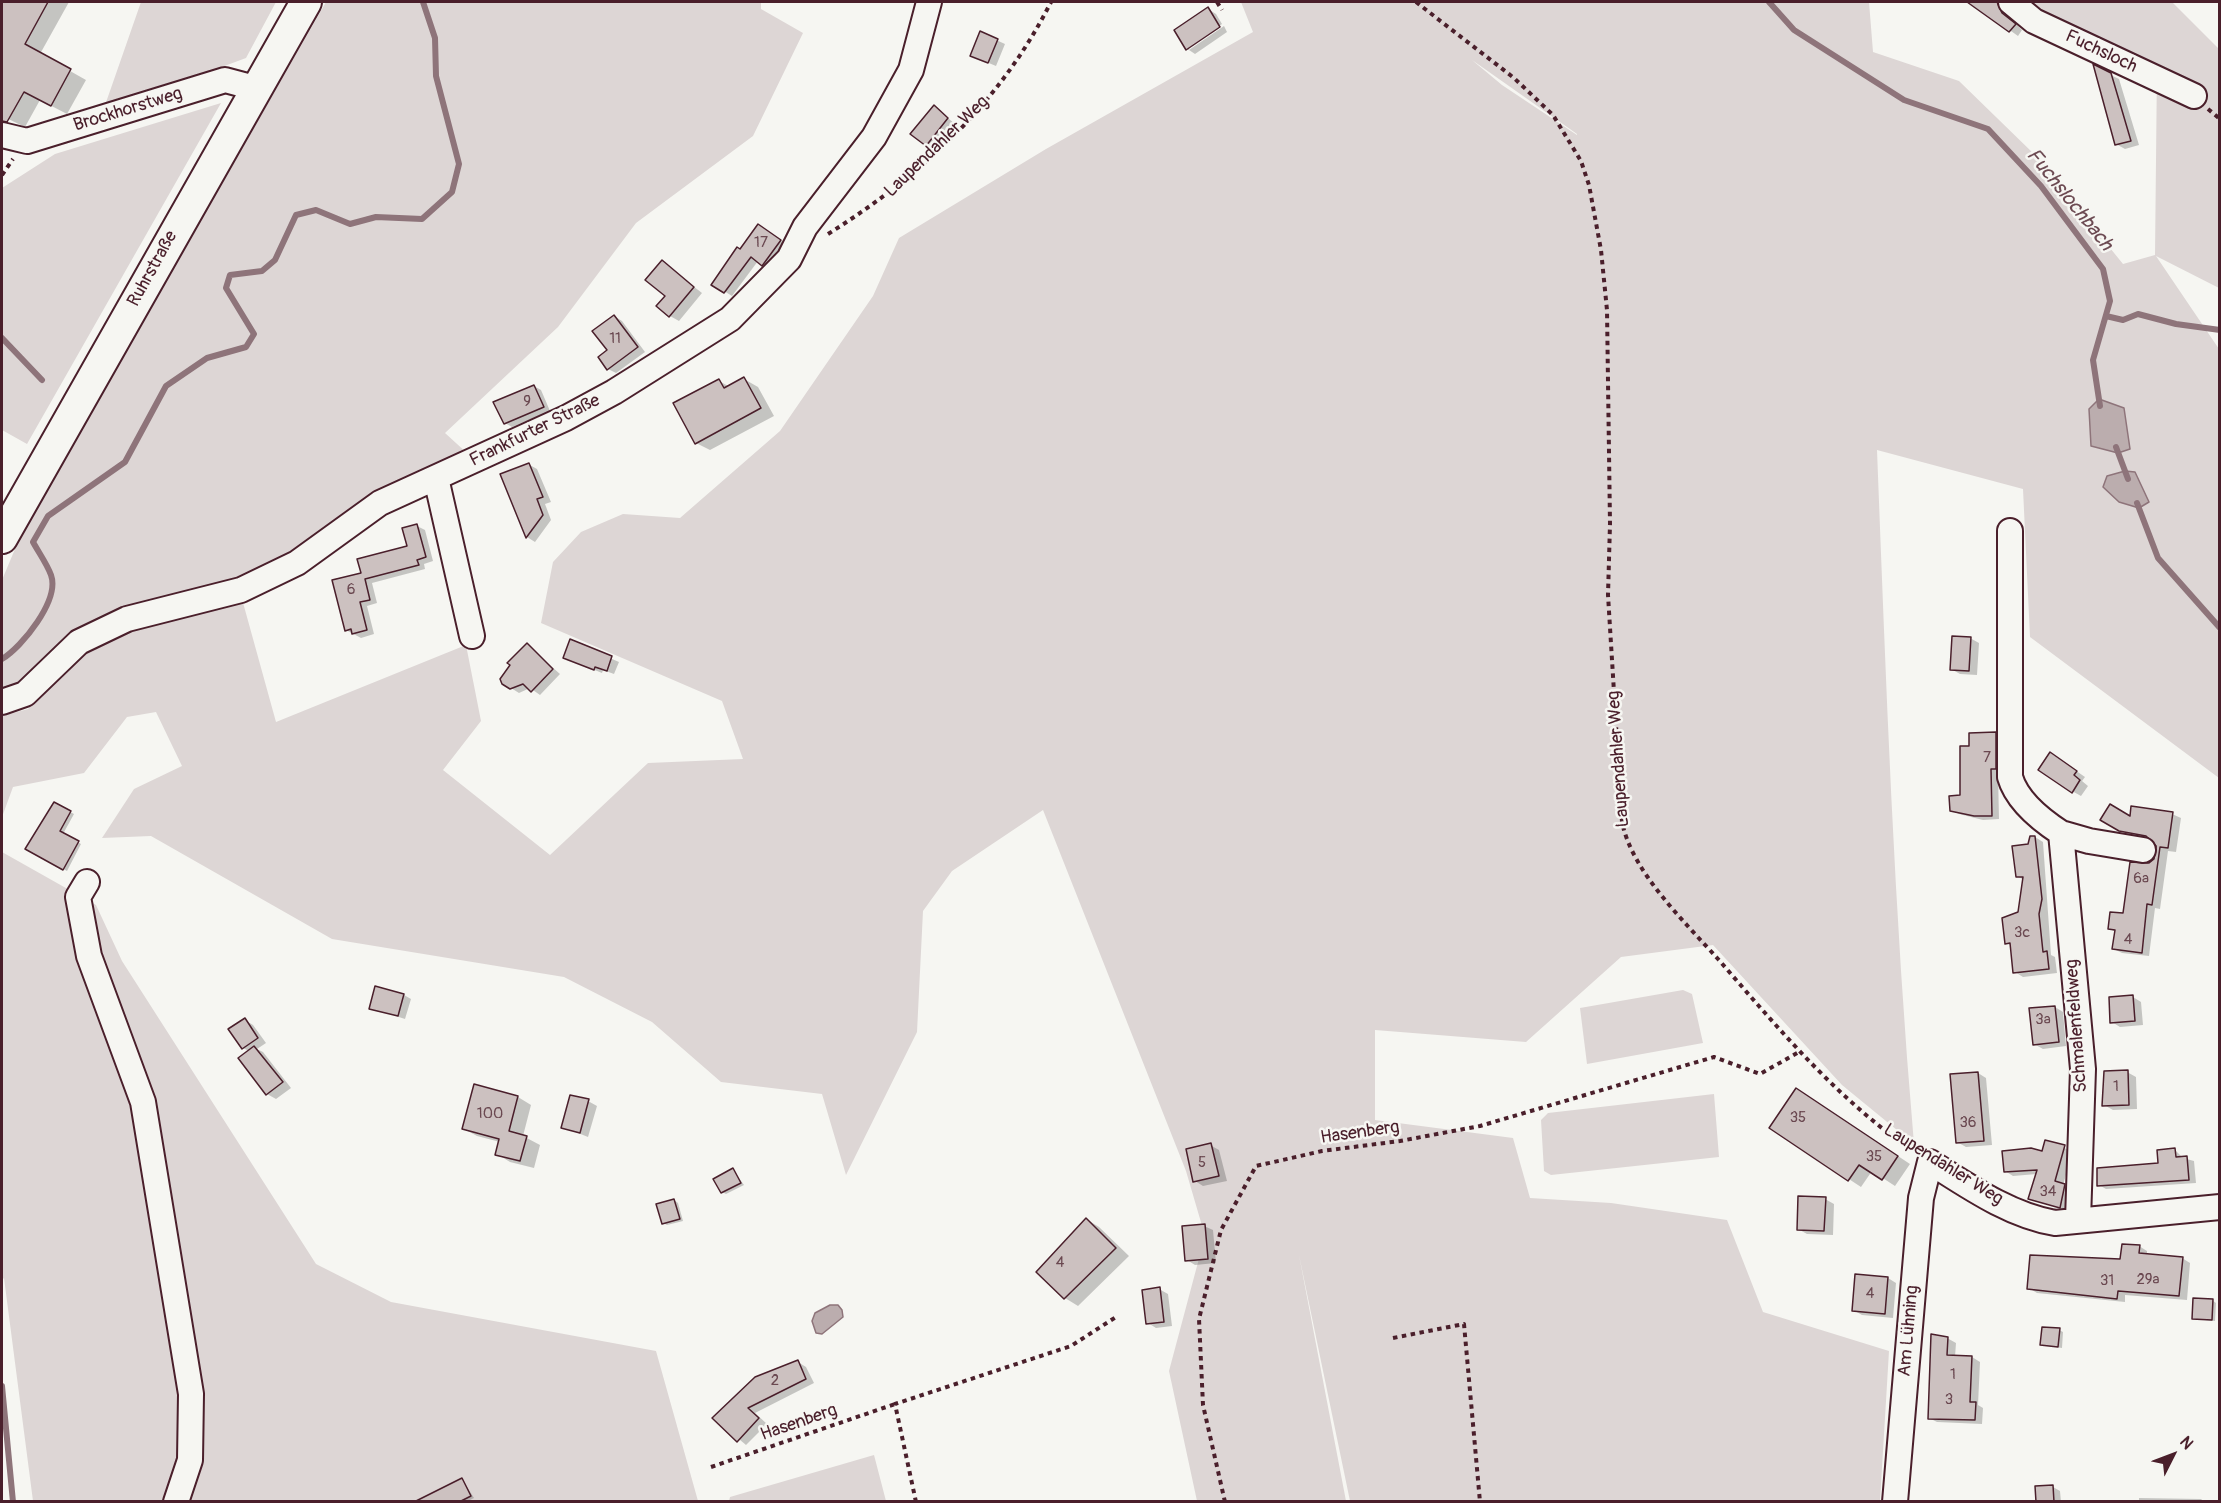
<!DOCTYPE html>
<html>
<head>
<meta charset="utf-8">
<style>
  body { margin:0 }
  #map { position:relative; width:2221px; height:1503px; overflow:hidden; background:#f6f6f2; font-family:Pangolin,sans-serif }
  canvas { display:block }
  .frame { position:absolute; inset:0; border:3px solid #4a1f2b; pointer-events:none }
  .north { position:absolute; left:2143px; top:1425px; width:60px; height:60px; -webkit-text-stroke:4px #f6f6f2; paint-order:stroke; rotate:48deg; font-size:16px; font-weight:700; line-height:24px; text-align:center; color:#4a1f2b }
  .north::after { content:''; display:block; margin:auto; width:21px; height:27px; background:#4a1f2b; clip-path:polygon(50% 0,100% 100%,50% 72%,0 100%) }
</style>
</head>
<body>
<div id="map">
<canvas width="2221" height="1503"></canvas>
<div class="frame"></div>
<div class="north">N</div>
</div>
<script>
const ctx = document.querySelector('canvas').getContext('2d');
ctx.lineJoin = 'round';
function paint(path, color) { ctx.fillStyle = color; ctx.fill(path, 'evenodd'); }
function trace(path, color, width, dash) { ctx.strokeStyle = color; ctx.lineWidth = width; ctx.lineCap = dash ? 'butt' : 'round'; ctx.setLineDash(dash || []); ctx.stroke(path); }
function label(font, color, halo, rows, align = 'center') {
  ctx.font = font + ' Pangolin,sans-serif'; ctx.lineWidth = 5; ctx.setLineDash([]); ctx.textBaseline = 'middle'; ctx.strokeStyle = halo; ctx.fillStyle = color; for (const [text, x, y, turn = 0] of rows) {
    ctx.save(); ctx.translate(x, y); ctx.rotate((+turn || 0) * Math.PI / 180); ctx.textAlign = isNaN(turn) ? turn : align; if (halo) ctx.strokeText(text, 0, 0); ctx.fillText(text, 0, 0); ctx.restore();
  }
}
paint(new Path2D(`
  M141 2H276L246 58 103 111Z
  M326 2H761V9L803 33 753 136 636 223 558 327 445 433 468 454 244 579 112 611 71 638 19 686 2 692V580L23 530Z
  M1241 2H1869L1873 52 1959 81 2034 154 2123 264 2155 255 2157 66 2028 9V2H2172L2219 49V288L2156 256 2219 349V778L2030 637 2023 489 1877 450C1886 682 1894 913 1914 1144L1842 1085 1713 945 1621 957 1526 1042 1375 1030V1120L1513 1138 1530 1198 1611 1203 1727 1220 1763 1312 1889 1351 1880 1501H1350L1299 1255 1346 1501H1197L1169 1371 1205 1236 1186 1171 1043 810 952 871 923 911 917 1032 846 1175 822 1094 721 1082 652 1022 564 977 332 939 151 836 102 838 134 789 182 766 156 712 127 717 84 773 13 787 2 817V716L28 709 84 654 124 632 242 599 276 722 466 645 481 721 443 770 550 855 648 763 743 759 722 701 541 623 553 562 581 532 623 514 680 518 780 431 873 296 899 238 1046 149 1253 32ZM1472 60 1577 134V135L1502 85Z
  M221 103 27 444 2 430V188L55 154Z
  M2 852 96 905 122 961 316 1264 391 1302 656 1351 698 1501H33L4 1278 2 1280Z
  M1683 990 1692 994 1703 1043 1587 1064 1580 1008Z
  M1714 1094 1719 1157 1551 1175 1544 1171 1541 1120 1548 1113Z
  M874 1455 886 1501H729L730 1497Z`), '#ddd6d5');
const water = new Path2D(`
  M2099 399 2124 408 2130 449 2118 453 2091 446 2089 409Z
  M2125 471 2135 472 2149 502 2139 508 2119 502 2103 487 2107 476Z
  M830 1305H838L842 1310 843 1317 822 1334 816 1333 812 1321 815 1313Z`);
paint(water, '#bbadae');
trace(water, '#8e747a', 1.5);
paint(new Path2D(`
  M2 2H69L40 54 86 80 67 114 40 100 25 127 2 116Z
  M1970 2H2005V13L2022 30 2018 36Z
  M1208 9 1216 14 1222 24 1189 46V50L1187 49Z
  M1224 26 1227 32 1195 54 1189 50Z
  M981 33 1005 44 996 66 979 59Z
  M2094 67 2119 79 2139 145 2125 149 2116 144Z
  M934 107 954 123 933 148 926 145Z
  M765 230 787 245 770 268 758 261 732 296 713 284 740 251Z
  M662 262 702 293 679 321 670 316Z
  M614 316 622 321 645 352 616 373 608 369Z
  M744 379 758 387 774 416 710 450 696 443 719 381 730 387Z
  M534 386 541 390 550 411 512 427 505 423Z
  M528 464 537 469 551 502 545 504 551 520 535 542 527 537 502 475Z
  M417 526 425 530 433 561 424 564 425 569 372 583 377 603 367 606 374 634 361 638 346 630 362 574 408 547Z
  M1970 638 1979 643 1977 675 1960 674 1951 669Z
  M571 641 619 662 614 674 603 670 602 673 565 658Z
  M527 645 560 674 540 695 530 688 519 693 503 683Z
  M1995 733 2003 738V773H1998L1999 819 1983 820 1959 814 1951 810 1962 797 1971 748Z
  M2059 759 2085 777 2082 781 2088 786 2081 796 2072 791Z
  M55 804 74 814 63 834 81 844 67 871 27 849Z
  M2172 814 2181 818 2176 852 2168 851 2160 909 2155 908 2149 956 2122 953 2114 949 2116 932 2110 929 2124 915 2149 865 2159 852 2154 841 2128 835 2102 820Z
  M2035 837 2043 842 2051 955 2055 957 2057 973 2023 977 2015 972 2012 946 2006 943 2019 913 2024 880 2017 876Z
  M404 995 411 999 405 1019 371 1008Z
  M2133 997 2141 1002 2143 1025 2120 1027 2112 1022Z
  M2055 1007 2063 1012 2066 1046 2043 1049 2034 1044Z
  M245 1020 253 1025 266 1043 257 1049 263 1052 291 1088 276 1099 267 1094 240 1059 249 1051 243 1048Z
  M2127 1072 2136 1077 2137 1109 2113 1110 2104 1105Z
  M1978 1073 1986 1078 1992 1145 1966 1147 1957 1142Z
  M475 1086 518 1097 531 1105 523 1136 540 1145 534 1168 510 1162 497 1154 500 1142 477 1136 464 1129Z
  M1809 1097 1910 1164 1895 1186 1872 1171 1861 1187 1771 1128Z
  M588 1101 597 1106 588 1137 563 1127Z
  M2046 1142 2073 1151 2063 1185 2072 1190 2068 1211 2030 1198 2037 1174 2013 1176 2005 1171 2043 1153Z
  M1210 1145 1219 1150 1227 1181 1203 1186 1195 1181Z
  M2175 1150 2183 1158 2194 1161 2196 1183 2106 1189 2099 1185 2160 1165Z
  M733 1170 744 1185 726 1194 722 1192Z
  M1825 1199 1834 1204 1833 1235 1807 1234 1798 1229Z
  M674 1200 678 1203 683 1221 667 1225 663 1223Z
  M1086 1219 1099 1227 1129 1256 1078 1306 1065 1298 1038 1272Z
  M1204 1226 1213 1230 1216 1263 1195 1265 1187 1260Z
  M2139 1246 2147 1251V1256L2182 1258 2190 1263 2187 1300 2125 1295V1302L2037 1293 2029 1288 2122 1261Z
  M1888 1278 1896 1283 1893 1318 1862 1315 1853 1310Z
  M1159 1289 1168 1294 1172 1326 1156 1328 1148 1323Z
  M2212 1300 2216 1303 2215 1321 2194 1319Z
  M2059 1330 2063 1332 2062 1348 2042 1345Z
  M1947 1338 1956 1343 1955 1357H1972L1980 1362 1978 1405 1983 1408 1982 1424 1937 1422 1929 1418Z
  M798 1362 806 1367 814 1383 755 1413 767 1424 746 1445 714 1418 747 1385Z
  M462 1479 474 1498 466 1502H434Z
  M2053 1487 2060 1491 2061 1502H2037Z
  M2139 1498 2201 1499 2205 1502H2139Z`), '#0003');
trace(new Path2D(`
  M1769 2 1794 30 1904 100 1988 129 2041 186 2103 269 2110 301 2093 360 2100 406
  M2106 316 2123 320 2138 314 2176 324 2220 330
  M2 338 42 380
  M2116 447 2128 479
  M2137 503 2158 558 2220 628
  M2 659C22 647 60 600 51 575 47 564 39 553 33 542L48 516 125 462 166 386 207 358 246 347 254 334 226 288 230 275 262 271 275 260 296 215 316 210 350 224 376 217 422 219 452 192 459 164 436 76 435 38 423 2
  M2 1386 13 1502`), '#8e747a', 6);
const building = new Path2D(`
  M2 2H48L25 44 71 69 51 106 24 92 7 122 2 121Z
  M1967 2H1997L2002 13 2016 24 2009 32Z
  M1208 7 1220 27 1186 50 1174 30Z
  M980 31 998 39 988 63 970 56Z
  M2093 64 2111 73 2131 141 2115 145Z
  M934 105 948 118 926 146 910 134Z
  M758 224 781 240 762 266 751 257 724 293 711 285 737 247 740 249Z
  M662 260 694 287 669 317 656 306 665 296 645 280Z
  M614 315 638 347 607 370 598 357 607 350 592 331Z
  M744 377 761 408 695 444 673 403 719 379 724 388Z
  M534 385 544 407 504 424 493 402Z
  M529 463 543 497 537 499 543 515 526 538 500 474Z
  M417 524 426 557 417 560 419 565 365 579 370 600 360 602 367 630 352 634 351 629 345 631 332 580 361 573 357 559 407 546 402 528Z
  M1952 636 1971 637 1969 671 1950 670Z
  M570 639 612 656 607 671 595 667 594 670 563 658Z
  M527 643 553 669 531 692 523 684 510 689 502 684 500 679 510 665 507 663Z
  M1996 732V769H1991L1992 816H1974L1950 811 1949 796 1960 795V746H1969V733Z
  M2050 752 2077 771 2074 775 2080 780 2072 793 2038 770Z
  M54 802 71 811 60 831 79 841 63 870 25 849Z
  M2110 804 2130 816 2131 806 2173 812 2168 848 2160 847 2152 905 2147 904 2142 953 2112 949 2115 930 2108 929 2110 912 2123 913 2130 862 2149 863 2154 859 2156 846 2146 836 2119 831 2100 820Z
  M2030 836H2035L2042 899 2039 914 2043 952 2047 951 2049 969 2013 973 2010 943 2005 944 2002 918 2018 912 2023 877H2016L2012 846 2028 844Z
  M375 986 404 994 398 1016 369 1009Z
  M2133 995 2135 1021 2110 1023 2109 997Z
  M2055 1006 2059 1042 2033 1045 2029 1008Z
  M245 1018 258 1038 242 1049 228 1029Z
  M254 1046 283 1082 266 1095 238 1058Z
  M2128 1070 2129 1105 2102 1106 2104 1071Z
  M1978 1072 1984 1141 1956 1143 1950 1074Z
  M474 1084 518 1096 509 1131 527 1136 520 1161 495 1155 499 1139 462 1129Z
  M1796 1088 1898 1156 1882 1180 1859 1165 1848 1181 1769 1128Z
  M570 1095 589 1099 580 1133 561 1128Z
  M2045 1140 2065 1145 2055 1181 2065 1184 2060 1208 2028 1199 2037 1170 2004 1172 2002 1151 2031 1148 2042 1151Z
  M1211 1143 1219 1176 1193 1182 1186 1149Z
  M2175 1148 2176 1157 2187 1156 2189 1180 2097 1186V1168L2158 1163 2157 1150Z
  M733 1168 741 1183 721 1193 713 1179Z
  M1798 1196 1826 1197 1824 1231 1797 1230Z
  M674 1199 680 1219 662 1224 656 1204Z
  M1086 1218 1116 1248 1064 1299 1036 1272Z
  M1205 1224 1208 1259 1185 1261 1182 1226Z
  M2122 1244 2140 1245 2139 1253 2183 1257 2179 1296 2118 1291 2117 1299 2027 1289 2030 1255 2120 1259Z
  M1855 1274 1888 1277 1885 1314 1852 1311Z
  M1160 1287 1164 1322 1146 1324 1142 1290Z
  M2193 1298 2213 1299 2212 1320 2192 1319Z
  M2042 1327 2060 1328 2058 1347 2040 1345Z
  M1931 1334 1948 1337 1947 1355 1972 1356 1970 1402H1976L1975 1420 1928 1419Z
  M798 1360 806 1379 748 1408 759 1418 737 1442 712 1418 755 1377Z
  M462 1478 471 1496 459 1502H414Z
  M2053 1485 2054 1502H2036L2035 1486Z`);
paint(building, '#ccc1c0');
trace(building, '#4a1f2b', 1.5);
const minor = new Path2D(`
  M2011 2 2034 21 2194 96
  M2 135 27 141 225 80 255 88
  M436 478 472 636
  M2010 531V777C2017 801 2041 820 2061 833L2083 1069 2078 1220
  M2 702 25 694 79 642 127 619 241 590 297 563 380 503 566 418 614 392 730 319 789 259 805 227 874 137 911 70 929 2
  M2061 833 2089 841 2143 850
  M87 882 78 897 89 956 143 1102 191 1394 190 1460 176 1502
  M1895 1502 1921 1198 1930 1162C1968 1186 2009 1215 2055 1223L2220 1207`);
const major = new Path2D(`
  M2 538 306 2`);
trace(minor, '#4a1f2b', 28);
trace(major, '#4a1f2b', 34);
trace(new Path2D(`
  M1217 2 1222 10
  M1416 2 1514 78 1553 115 1581 161 1589 185 1601 250 1607 310 1610 524 1608 595 1622 822C1632 872 1684 921 1718 959 1778 1028 1837 1099 1913 1151
  M2208 109 2220 119
  M2 175 13 159
  M828 234C922 175 1000 103 1051 2
  M1393 1338 1464 1324 1480 1502
  M711 1467 895 1404
  M916 1502 895 1404 1071 1346 1116 1317
  M1225 1502 1203 1405 1199 1319 1221 1230 1256 1166 1322 1151 1400 1141 1480 1126 1714 1057 1760 1074 1799 1052`), '#4a1f2b', 4, [4.5, 4.5]);
trace(minor, '#f6f6f2', 24);
trace(major, '#f6f6f2', 30);
label('15px', '#6a4850', null, [
  ["17",761,243],
  ["11",615,339],
  ["9",527,402],
  ["6",351,590],
  ["7",1987,758],
  ["6a",2141,879],
  ["3c",2022,933],
  ["4",2128,940],
  ["3a",2043,1020],
  ["1",2116,1087],
  ["100",490,1114],
  ["35",1798,1118],
  ["36",1968,1123],
  ["35",1874,1157],
  ["5",1202,1163],
  ["34",2048,1192],
  ["4",1060,1263],
  ["29a",2148,1280],
  ["31",2107,1281],
  ["4",1870,1294],
  ["1",1953,1375],
  ["2",775,1381],
  ["3",1949,1400]
]);
label('18px', '#4a1f2b', '#f6f6f2', [
  ["Fuchsloch",2101,52,25],
  ["Brockhorstweg",128,110,-17],
  ["Laupendahler Weg",937,147,-44],
  ["Ruhrstraße",153,269,-61],
  ["Frankfurter Straße",535,431,-26],
  ["Laupendahler Weg",1619,759,-94],
  ["Schmalenfeldweg",2077,1026,-94],
  ["Hasenberg",1360,1133,-8],
  ["Laupendahler Weg",1943,1165,32],
  ["Am Lühning",1909,1331,-85],
  ["Hasenberg",799,1423,-19]
]);
label('italic 20px', '#6c4a52', '#f6f6f2', [
  ["Fuchslochbach",2069,200,51]
]);
</script>
</body>
</html>
